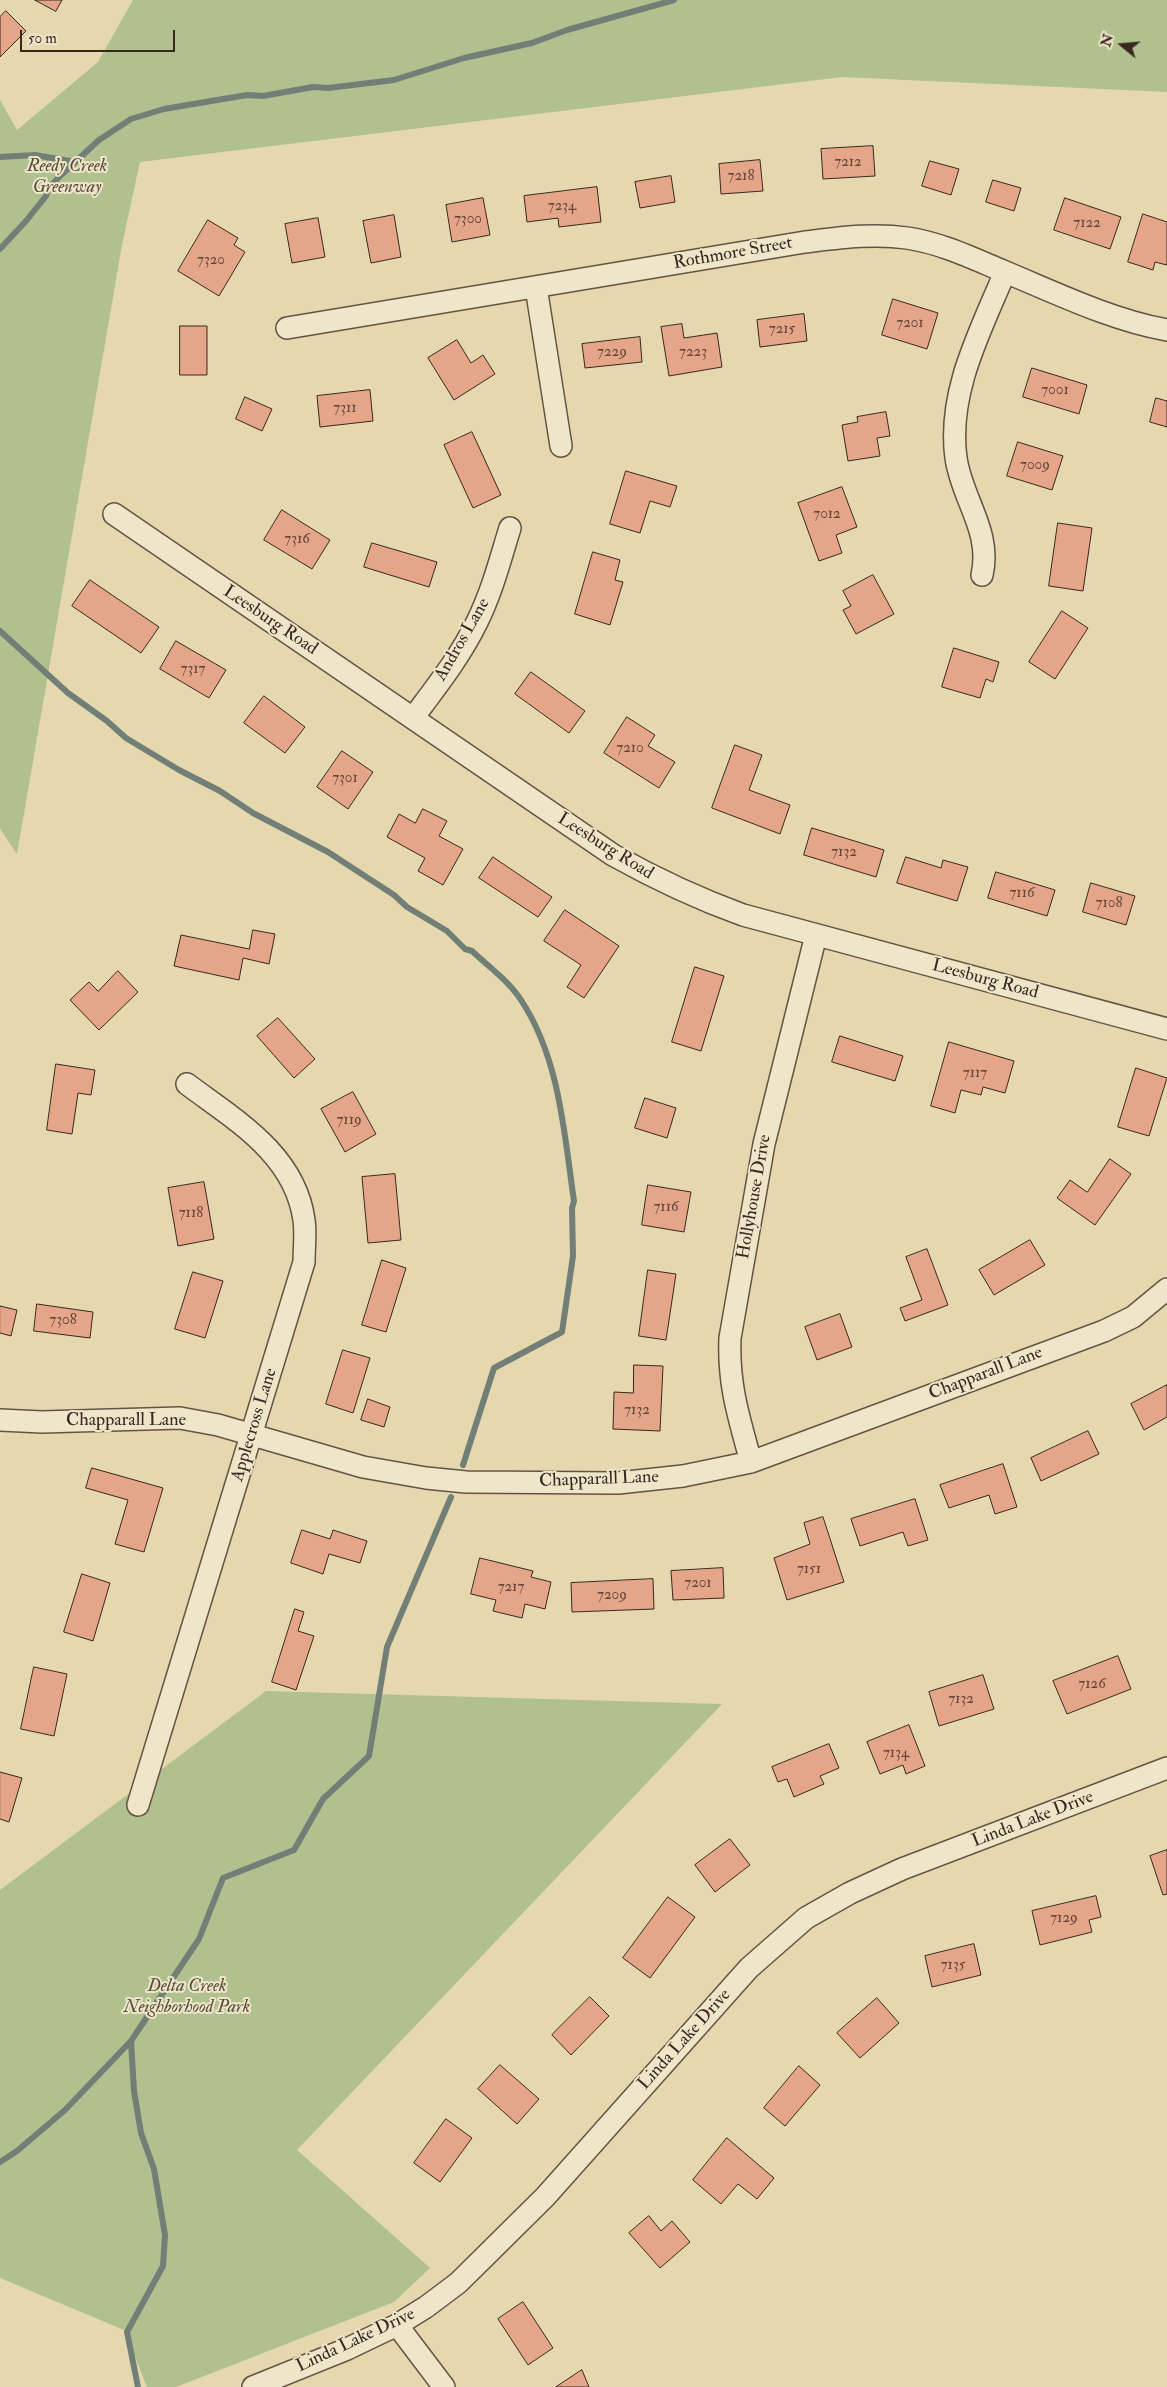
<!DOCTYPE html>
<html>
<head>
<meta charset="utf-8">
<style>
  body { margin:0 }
  #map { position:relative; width:1167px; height:2387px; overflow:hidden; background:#e6d8ae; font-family:"IM FELL Double Pica",serif }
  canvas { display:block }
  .north { position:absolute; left:1097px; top:20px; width:50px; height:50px; -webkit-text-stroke:4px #efe6ca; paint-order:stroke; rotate:287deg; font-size:14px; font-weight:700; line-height:20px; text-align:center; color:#392720 }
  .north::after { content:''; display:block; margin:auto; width:18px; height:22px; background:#392720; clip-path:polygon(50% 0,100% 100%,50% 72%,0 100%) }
  .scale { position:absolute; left:20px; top:30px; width:155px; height:22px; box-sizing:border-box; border:2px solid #392720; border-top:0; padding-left:6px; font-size:15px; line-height:18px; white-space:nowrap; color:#392720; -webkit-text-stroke:4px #efe6ca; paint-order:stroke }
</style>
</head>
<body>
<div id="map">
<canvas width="1167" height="2387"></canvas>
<div class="north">N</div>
<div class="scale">50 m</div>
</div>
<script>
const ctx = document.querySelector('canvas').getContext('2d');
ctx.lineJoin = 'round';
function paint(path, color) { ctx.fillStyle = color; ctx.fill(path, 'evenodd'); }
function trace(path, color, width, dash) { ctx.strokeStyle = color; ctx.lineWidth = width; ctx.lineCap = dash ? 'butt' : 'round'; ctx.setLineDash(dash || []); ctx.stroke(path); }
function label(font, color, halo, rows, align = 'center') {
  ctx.font = font + ' "IM FELL Double Pica",serif'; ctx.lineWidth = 4; ctx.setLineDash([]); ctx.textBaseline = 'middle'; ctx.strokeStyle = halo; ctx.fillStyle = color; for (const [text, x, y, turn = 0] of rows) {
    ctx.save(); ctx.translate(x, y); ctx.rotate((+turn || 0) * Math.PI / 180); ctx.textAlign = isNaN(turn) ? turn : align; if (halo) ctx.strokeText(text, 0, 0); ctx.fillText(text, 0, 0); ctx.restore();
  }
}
paint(new Path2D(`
  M133 0H1167V92L842 77 140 162 122 245 17 854 0 829V100L17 130 98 62Z
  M266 1691 722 1704 297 2150 430 2268 394 2302 176 2387H147L124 2330 0 2278V1890Z`), '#b0c08e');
trace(new Path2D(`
  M0 157 35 155 75 162
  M0 249 26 221 46 196 48 189 60 176 99 140 131 119 164 109 247 95 263 96 313 87 328 88 394 80 464 58 532 43 567 30 674 0
  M0 631 68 693 107 721 126 738 179 770 220 791 253 813 328 852 394 895 407 907 447 931 465 949 472 951C488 966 509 981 521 1000 560 1059 564 1133 574 1201L572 1208 573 1256 562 1332 494 1368 463 1465
  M131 2041 134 2091 141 2133 154 2169 165 2235 163 2266 127 2332 138 2387
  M0 2162 17 2151 65 2110 131 2041 199 1939 223 1878 294 1850 323 1799 369 1756 387 1647 451 1497`), '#717f76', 6);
const building = new Path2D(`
  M35 0H62L56 11Z
  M6 11 26 31 0 57V17Z
  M873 146 875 176 823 179 821 149Z
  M760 160 763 191 721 194 719 164Z
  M930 161 959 169 951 195 922 186Z
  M671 176 675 202 640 208 635 182Z
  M993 180 1021 188 1014 211 986 202Z
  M597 187 601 222 559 227 558 218 527 222 524 196Z
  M483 198 490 235 452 242 446 205Z
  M1065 198 1121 217 1110 249 1054 230Z
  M1143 214 1167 222V265L1155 262 1153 270 1128 262Z
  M394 215 401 257 371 263 363 221Z
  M318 218 325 257 292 263 285 224Z
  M208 220 238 238 234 245 245 252 219 296 178 271Z
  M893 299 938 313 927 349 882 335Z
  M804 314 807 341 760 347 757 320Z
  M682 324 684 338 717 333 722 367 669 376 661 327Z
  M180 326H207V375H180Z
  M640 337 642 362 585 368 582 344Z
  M457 340 471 363 483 355 495 374 454 400 428 358Z
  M1032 368 1087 385 1079 414 1023 397Z
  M370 390 373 421 320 427 317 396Z
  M245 397 272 409 262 431 236 419Z
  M1156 398 1167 401V427L1150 422Z
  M886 412 890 436 877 438 880 456 848 461 842 425 858 422 857 417Z
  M472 432 501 495 473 508 444 445Z
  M1018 442 1063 456 1052 490 1007 476Z
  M626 471 677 486 670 507 650 501 640 533 610 524Z
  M842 487 857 527 836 535 842 553 819 561 798 503Z
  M282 510 330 540 312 569 264 540Z
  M1058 523 1092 528 1083 591 1049 586Z
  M372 543 437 562 429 587 364 567Z
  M593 552 620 560 615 580 623 582 610 625 575 614Z
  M873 575 894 614 856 634 843 610 851 606 843 591Z
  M90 580 159 627 141 653 72 606Z
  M1062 611 1088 628 1055 679 1029 662Z
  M176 641 226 670 209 698 160 669Z
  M954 648 999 662 993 682 986 679 980 698 942 687Z
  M531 672 585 711 569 733 515 694Z
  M264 696 305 727 285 753 244 723Z
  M627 717 655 735 648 746 675 762 659 788 604 753Z
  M735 745 762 755 749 790 790 805 780 834 712 808Z
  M342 751 373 772 348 809 317 787Z
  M423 809 447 821 439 836 463 849 443 885 418 871 425 858 387 837 399 814 415 823Z
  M812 828 884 850 876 877 804 855Z
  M493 857 552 897 538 917 479 878Z
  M906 857 941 868 943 860 968 867 957 901 897 883Z
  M996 872 1055 890 1047 916 988 898Z
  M1091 883 1135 896 1126 925 1083 912Z
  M565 910 619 946 584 998 567 987 581 965 544 941Z
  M253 930 275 934 269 964 243 958 239 980 174 966 181 935 249 949Z
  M695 967 724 976 701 1051 672 1042Z
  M118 971 138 992 99 1030 70 1000 89 982 98 991Z
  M278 1018 315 1059 294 1078 257 1036Z
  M840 1036 903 1056 895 1081 832 1062Z
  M949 1042 1014 1061 1005 1093 983 1087 981 1095 961 1090 955 1113 931 1106Z
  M56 1064 95 1070 91 1095 78 1093 72 1134 47 1130Z
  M1136 1068 1167 1078 1149 1136 1118 1127Z
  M353 1092 376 1134 345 1152 321 1109Z
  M645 1098 676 1108 667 1138 635 1128Z
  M1110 1159 1131 1174 1095 1225 1057 1198 1070 1180 1087 1192Z
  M395 1174 401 1240 368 1243 362 1177Z
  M204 1182 214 1239 178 1246 168 1188Z
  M648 1185 691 1192 684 1232 642 1225Z
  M1030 1240 1045 1265 994 1295 979 1270Z
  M927 1249 948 1305 905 1321 900 1308 922 1300 906 1257Z
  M382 1260 406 1268 386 1332 362 1325Z
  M648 1270 676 1274 666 1340 639 1336Z
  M193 1272 223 1281 205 1338 175 1329Z
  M37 1304 93 1312 90 1338 34 1331Z
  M0 1306 17 1310 11 1336 0 1333Z
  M840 1314 852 1347 817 1360 805 1327Z
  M343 1350 370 1358 353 1413 326 1404Z
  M634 1365 663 1366 660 1431 613 1429 614 1392 633 1393Z
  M1167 1385V1417L1144 1430 1131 1404Z
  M368 1399 390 1407 384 1427 361 1420Z
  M1088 1431 1099 1454 1041 1481 1031 1458Z
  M1003 1464 1017 1507 995 1514 989 1495 949 1508 940 1485Z
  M92 1468 163 1488 144 1552 115 1544 128 1500 86 1488Z
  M915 1499 928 1540 908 1546 903 1532 860 1546 851 1519Z
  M823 1517 844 1582 787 1600 774 1558 810 1544 804 1523Z
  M302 1530 330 1539 333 1530 367 1541 360 1563 329 1554 323 1574 291 1563Z
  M480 1558 533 1571 531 1577 551 1582 545 1609 525 1604 522 1618 493 1611 496 1600 471 1594Z
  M723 1568 724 1598 673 1600 671 1571Z
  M82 1574 110 1583 93 1641 64 1632Z
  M653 1579 654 1609 572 1612 571 1583Z
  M295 1609 304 1612 298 1631 314 1636 296 1690 272 1682Z
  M1118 1656 1131 1689 1067 1714 1053 1681Z
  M34 1667 67 1674 54 1736 21 1729Z
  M983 1675 994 1709 939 1726 929 1692Z
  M909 1725 925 1766 906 1774 903 1765 880 1774 867 1742Z
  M829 1744 839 1768 820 1776 824 1784 794 1797 787 1779 778 1782 772 1767Z
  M0 1772 22 1778 9 1822 0 1819Z
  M730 1839 750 1865 715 1892 695 1865Z
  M1167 1850V1894L1163 1895 1150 1856Z
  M1096 1896 1101 1917 1089 1920 1092 1932 1040 1945 1032 1911Z
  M668 1897 695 1917 650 1978 623 1958Z
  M974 1944 981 1975 932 1987 925 1956Z
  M590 1997 609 2016 571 2055 552 2035Z
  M877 1998 899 2023 860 2058 837 2033Z
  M500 2065 539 2099 517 2124 478 2089Z
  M799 2066 820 2085 785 2126 764 2108Z
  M446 2119 472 2138 440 2182 414 2163Z
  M727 2138 774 2178 757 2199 738 2184 721 2204 693 2180Z
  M649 2216 661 2231 672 2221 690 2242 660 2268 629 2233Z
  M523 2302 553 2348 528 2365 498 2319Z
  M582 2370 589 2387H556Z`);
paint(building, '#e4a588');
trace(building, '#392720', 1);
const minor = new Path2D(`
  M536 287 561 446
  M287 328 805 242C839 238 873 233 907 238 941 243 972 258 1003 271 1056 293 1111 320 1167 330
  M114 514 613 855C656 879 696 898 743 915L1167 1029
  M982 575C992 531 962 500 956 458 947 392 981 330 1005 272
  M413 718C436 687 460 657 477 622 492 592 500 560 510 528
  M0 1420 42 1422 180 1418 218 1425 363 1467 426 1478 466 1482 618 1483 683 1476 751 1462 1104 1331 1133 1317 1167 1289
  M751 1462C739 1418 728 1385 730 1338L764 1144 816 935
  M138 1805 304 1262C304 1248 306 1234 304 1220 295 1154 235 1120 187 1084
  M397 2325 444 2387
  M253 2387 347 2349 397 2325 426 2307 458 2283 545 2197 749 1968 806 1918 850 1893 902 1869 1167 1768`);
trace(minor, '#645344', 24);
trace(minor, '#efe6ca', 21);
label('15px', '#64463a', null, [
  ["7212",848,163],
  ["7218",741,177],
  ["7234",562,207],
  ["7300",468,220],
  ["7122",1087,224],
  ["7320",211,261],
  ["7201",910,324],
  ["7215",782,330],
  ["7229",612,353],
  ["7223",693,353],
  ["7001",1055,391],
  ["7311",345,409],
  ["7009",1035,466],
  ["7012",827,515],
  ["7316",297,540],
  ["7317",193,670],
  ["7210",630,749],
  ["7301",345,779],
  ["7132",844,853],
  ["7116",1022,894],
  ["7108",1109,904],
  ["7117",975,1074],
  ["7119",349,1121],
  ["7116",666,1208],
  ["7118",191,1214],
  ["7308",63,1321],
  ["7132",637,1411],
  ["7151",809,1570],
  ["7201",698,1584],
  ["7217",511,1588],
  ["7209",612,1596],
  ["7126",1092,1685],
  ["7132",961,1700],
  ["7134",896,1754],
  ["7129",1064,1919],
  ["7135",953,1966]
]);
label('italic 18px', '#574d3c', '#efe6ca', [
  ["Reedy Creek",67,167],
  ["Greenway",67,188],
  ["Delta Creek",187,1987],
  ["Neighborhood Park",187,2008]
]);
label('18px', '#392720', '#efe6ca', [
  ["Rothmore Street",733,254,-10],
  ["Leesburg Road",270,621,34],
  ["Andros Lane",463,640,-60],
  ["Leesburg Road",605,847,32],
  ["Leesburg Road",985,980,15],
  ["Hollyhouse Drive",755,1197,-80],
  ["Chapparall Lane",986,1374,-21],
  ["Chapparall Lane",126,1421],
  ["Applecross Lane",255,1425,-73],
  ["Chapparall Lane",599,1480,-2],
  ["Linda Lake Drive",1033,1820,-21],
  ["Linda Lake Drive",685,2040,-48],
  ["Linda Lake Drive",356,2341,-25]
]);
</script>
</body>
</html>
